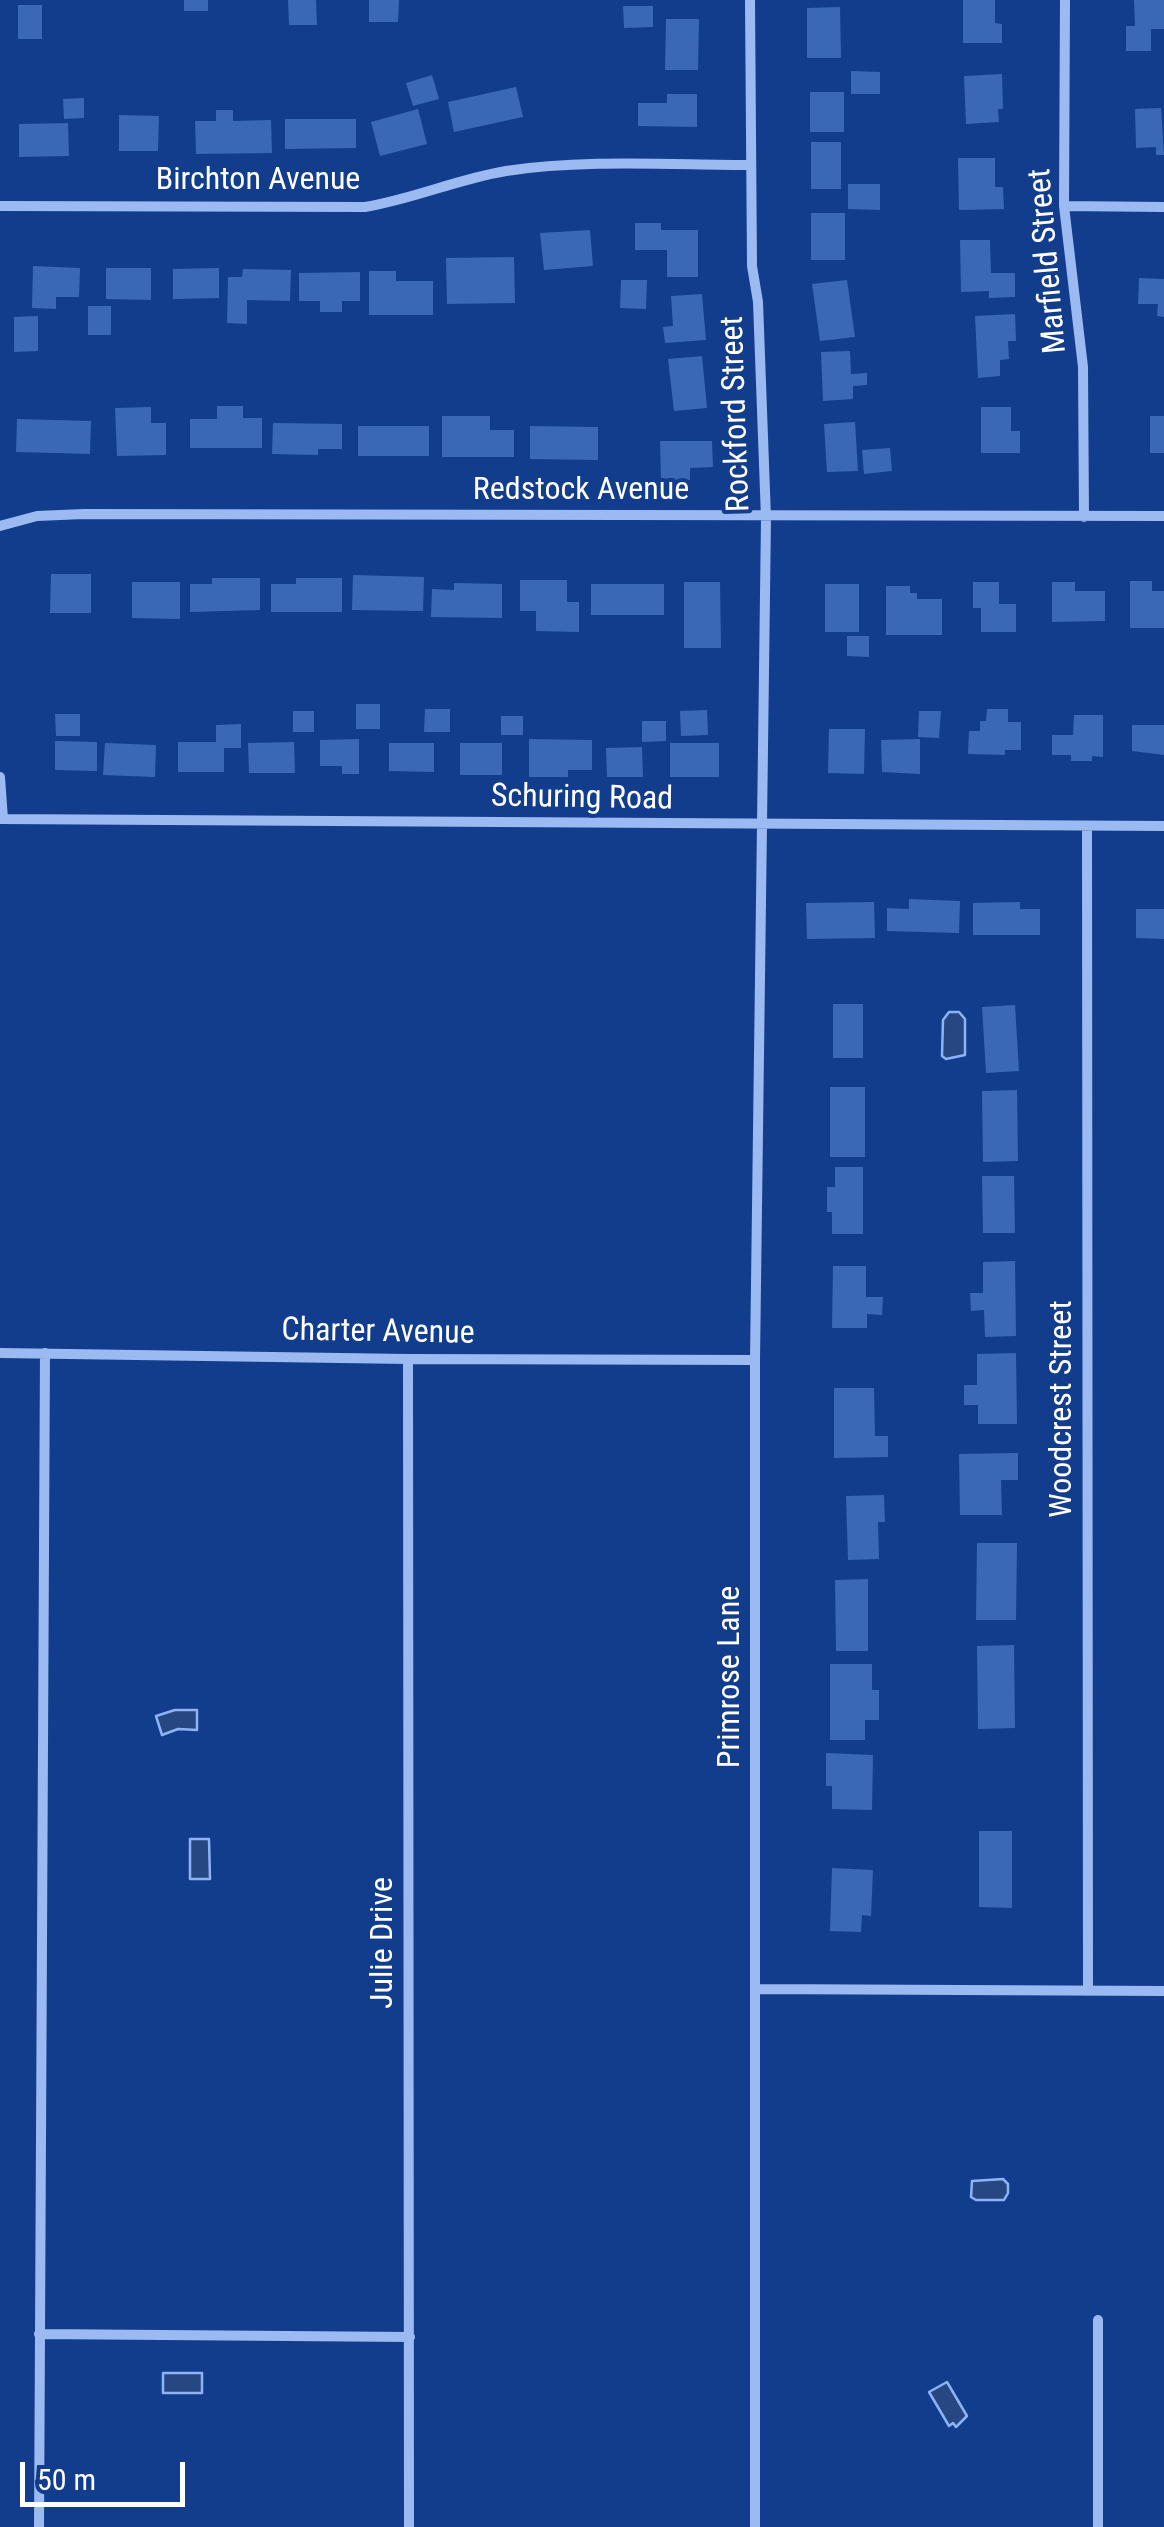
<!DOCTYPE html>
<html>
<head>
<meta charset="utf-8">
<style>
  body { margin:0 }
  #map { position:relative; width:1164px; height:2527px; overflow:hidden; background:#123d8d; font-family:"Roboto Condensed",sans-serif }
  canvas { display:block }
  .scale { position:absolute; left:20px; top:2462px; width:165px; height:45px; box-sizing:border-box; border:5px solid #fff; border-top:0; padding-left:12px; font-size:30px; line-height:35px; white-space:nowrap; color:#fff; -webkit-text-stroke:8px #123d8d; paint-order:stroke }
</style>
</head>
<body>
<div id="map">
<canvas width="1164" height="2527"></canvas>
<div class="scale">50 m</div>
</div>
<script>
const ctx = document.querySelector('canvas').getContext('2d');
ctx.lineJoin = 'round';
function paint(path, color) { ctx.fillStyle = color; ctx.fill(path, 'evenodd'); }
function trace(path, color, width, dash) { ctx.strokeStyle = color; ctx.lineWidth = width; ctx.lineCap = dash ? 'butt' : 'round'; ctx.setLineDash(dash || []); ctx.stroke(path); }
function label(font, color, halo, rows, align = 'center') {
  ctx.font = font + ' "Roboto Condensed",sans-serif'; ctx.lineWidth = 8; ctx.setLineDash([]); ctx.textBaseline = 'middle'; ctx.strokeStyle = halo; ctx.fillStyle = color; for (const [text, x, y, turn = 0] of rows) {
    ctx.save(); ctx.translate(x, y); ctx.rotate((+turn || 0) * Math.PI / 180); ctx.textAlign = isNaN(turn) ? turn : align; if (halo) ctx.strokeText(text, 0, 0); ctx.fillText(text, 0, 0); ctx.restore();
  }
}
const water = new Path2D(`
  M949 1012H959L965 1019V1055L946 1059 942 1056 943 1020Z
  M175 1710H197V1730L178 1729 162 1735 156 1716Z
  M190 1839H209L210 1879H190Z
  M1003 2179 1008 2184V2193L1004 2200H976L971 2197 972 2181Z
  M163 2373H202V2393H163Z
  M947 2382 967 2416 956 2427 953 2423 949 2426 929 2392Z`);
paint(water, '#274783');
trace(water, '#8cb4f5', 2.5);
paint(new Path2D(`
  M184 0H208V11H184Z
  M288 0H316L317 25H289Z
  M369 0H399L398 22H369Z
  M963 0H995V23L1002 24V43H963Z
  M1134 0H1164V29H1151V51H1126V26H1135Z
  M18 5H42V39H18Z
  M623 6H653V27L624 28Z
  M840 7 841 58H807V8Z
  M666 19H699L698 70H665Z
  M851 71 880 72V94H851Z
  M1002 74 1003 109H998L999 122 966 124 964 76Z
  M432 75 439 99 413 106 406 83Z
  M516 87 523 117 454 132 448 102Z
  M810 92H844V132H810Z
  M667 94H697V127L638 126V103H667Z
  M84 98V118L64 119 63 99Z
  M1161 108 1164 155H1156V147L1136 148 1135 109Z
  M418 109 427 144 380 156 371 122Z
  M216 110H233V121L271 120 272 153 196 154 195 121H216Z
  M119 115 159 116 158 151H119Z
  M285 119H356V148L285 149Z
  M68 123 69 156 19 157V124Z
  M811 142H841V189H811Z
  M958 158H995V187H1003L1004 209 959 210Z
  M848 184H880V210L848 209Z
  M811 213H845V260H811Z
  M635 223H661V230H698V277H667V250H635Z
  M590 230 593 266 544 270 540 233Z
  M960 240H990L991 273H1015V297L989 298V291L961 292Z
  M514 257 515 303 447 304 446 258Z
  M33 266 80 268 79 297H56V309L32 308Z
  M106 268H151V300L106 299Z
  M219 268V298L173 299V269Z
  M243 269 291 270 290 301 247 300V324L227 323 228 277H242Z
  M369 271H396V281H433V315H369Z
  M360 272V301H342V312H320V301H299V273Z
  M1139 278 1164 279V317L1157 316 1158 304H1138Z
  M621 280H647L646 309 620 308Z
  M847 280 855 337 820 341 812 284Z
  M702 294 706 340 665 343 663 327 673 326 671 296Z
  M88 306H111V335H88Z
  M1015 314 1016 341H1008L1009 359 1000 360V376L978 378 975 316Z
  M38 316V351L14 352V317Z
  M850 351 851 374 867 373V385L853 386V399L823 401 821 352Z
  M702 356 707 408 674 411 668 359Z
  M217 406H243V418H262V448H190V419H217Z
  M151 407V423H166V455L117 456 115 408Z
  M981 407H1011V431H1020V453H981Z
  M442 416H490V430H514V457H442Z
  M1150 416H1164V453H1150Z
  M17 419 91 421 90 454 16 452Z
  M855 422 858 471 827 472 824 424Z
  M273 423 342 424V449H318V455L272 454Z
  M358 426H429V456H358Z
  M530 426 598 427V460L530 459Z
  M660 441H712L713 467 690 468V480H661Z
  M890 448 892 471 864 474 862 450Z
  M51 574H91V613H50Z
  M353 575 424 577 423 611 352 610Z
  M212 578H260V610L190 612V584H212Z
  M296 578H342V612H271V584H296Z
  M520 580H567V602H579V632L536 631V611H520Z
  M1130 581H1152V591H1164V628H1130Z
  M132 582H180V619L132 618Z
  M684 582H720L721 648H684Z
  M973 582H999V604H1016V632H981V608H973Z
  M1052 582H1075V591H1105V621L1052 622Z
  M454 583 502 584V618L431 617 432 589 454 590Z
  M591 584H664V615H591Z
  M825 584H859V632H825Z
  M886 586H910V593H917V599H942V635H886Z
  M847 636H869V657L847 656Z
  M356 704H380V729H356Z
  M425 709H450V732H424Z
  M987 709H1008V722H1021V750H1005V755L968 754 969 731H980V721H986Z
  M707 710 708 735 681 736 680 711Z
  M293 711H314V732H293Z
  M919 711H941L939 738 918 737Z
  M55 714H80V736H56Z
  M1074 715H1103V757L1092 756V761H1071V755H1052V735H1073Z
  M501 716H523V735H501Z
  M642 721H666V741L642 742Z
  M241 724V748H224V772H178V742H216V725Z
  M1132 725H1164V755L1132 751Z
  M829 729H865L864 774 828 773Z
  M359 739V774H342V766H320V740Z
  M529 739 592 740V770H568V777H529Z
  M920 739V774L882 772 881 740Z
  M55 741 97 742V771L55 770Z
  M294 742 295 773H249L248 743Z
  M105 743 156 745 155 777 103 775Z
  M389 743H434V772L389 771Z
  M460 743H502V775H460Z
  M670 743H719V777H670Z
  M642 747 643 777H607L606 748Z
  M909 899 960 901 959 933 887 931V908L909 909Z
  M874 902 875 938 807 939 806 903Z
  M1020 902V909H1040V935H973V903Z
  M1136 909H1164V939L1136 938Z
  M833 1004H863V1058H833Z
  M1015 1005 1019 1071 986 1073 982 1007Z
  M830 1087H865V1157H830Z
  M1017 1090 1018 1161 983 1162 982 1091Z
  M835 1167H863V1234H832V1212H827V1187H835Z
  M982 1176H1014L1015 1233H983Z
  M1015 1261 1016 1336 985 1337 984 1310 971 1311 970 1293H983V1262Z
  M833 1266H866V1297H883L882 1315 867 1314V1328H832Z
  M1016 1353 1017 1424H978V1405H964V1385H977V1354Z
  M834 1388H874L875 1436H888V1457L834 1458Z
  M1018 1453V1480H1001L1002 1515H960L959 1454Z
  M884 1495 885 1522H878L879 1559 848 1560 846 1496Z
  M977 1543H1017L1016 1620H976Z
  M868 1579V1651H836L835 1580Z
  M1014 1645 1015 1728 978 1729 977 1646Z
  M830 1664H872V1690H879V1720H865V1740H830Z
  M826 1753 873 1755 872 1810 832 1809V1786H826Z
  M979 1831H1012V1908L979 1907Z
  M832 1868 873 1870 871 1916 862 1915 861 1932 830 1931Z`), '#3b67b7');
trace(new Path2D(`
  M750 0 752 266 758 302 766 518 755 1360V2527
  M1065 0 1064 206 1083 367 1084 517
  M0 206 365 207C413 199 458 179 506 171 584 159 672 165 751 165
  M1064 206 1164 207
  M0 526 37 516 84 514 1164 516
  M0 777 3 819
  M0 819 1164 826
  M1087 828 1088 1991
  M0 1353 408 1359 755 1360
  M408 1359 409 2527
  M757 1989 1164 1991
  M1098 2320V2527
  M39 2334 410 2337
  M39 2527 45 1353`), '#9bbaf1', 10);
label('32px', '#fff', '#123d8d', [
  ["Birchton Avenue",258,181],
  ["Marfield Street",1049,261,-95],
  ["Rockford Street",737,414,-92],
  ["Redstock Avenue",581,491],
  ["Schuring Road",582,799,1],
  ["Charter Avenue",378,1333,1],
  ["Woodcrest Street",1063,1409,-90],
  ["Primrose Lane",731,1677,-90],
  ["Julie Drive",384,1943,-90]
]);
</script>
</body>
</html>
